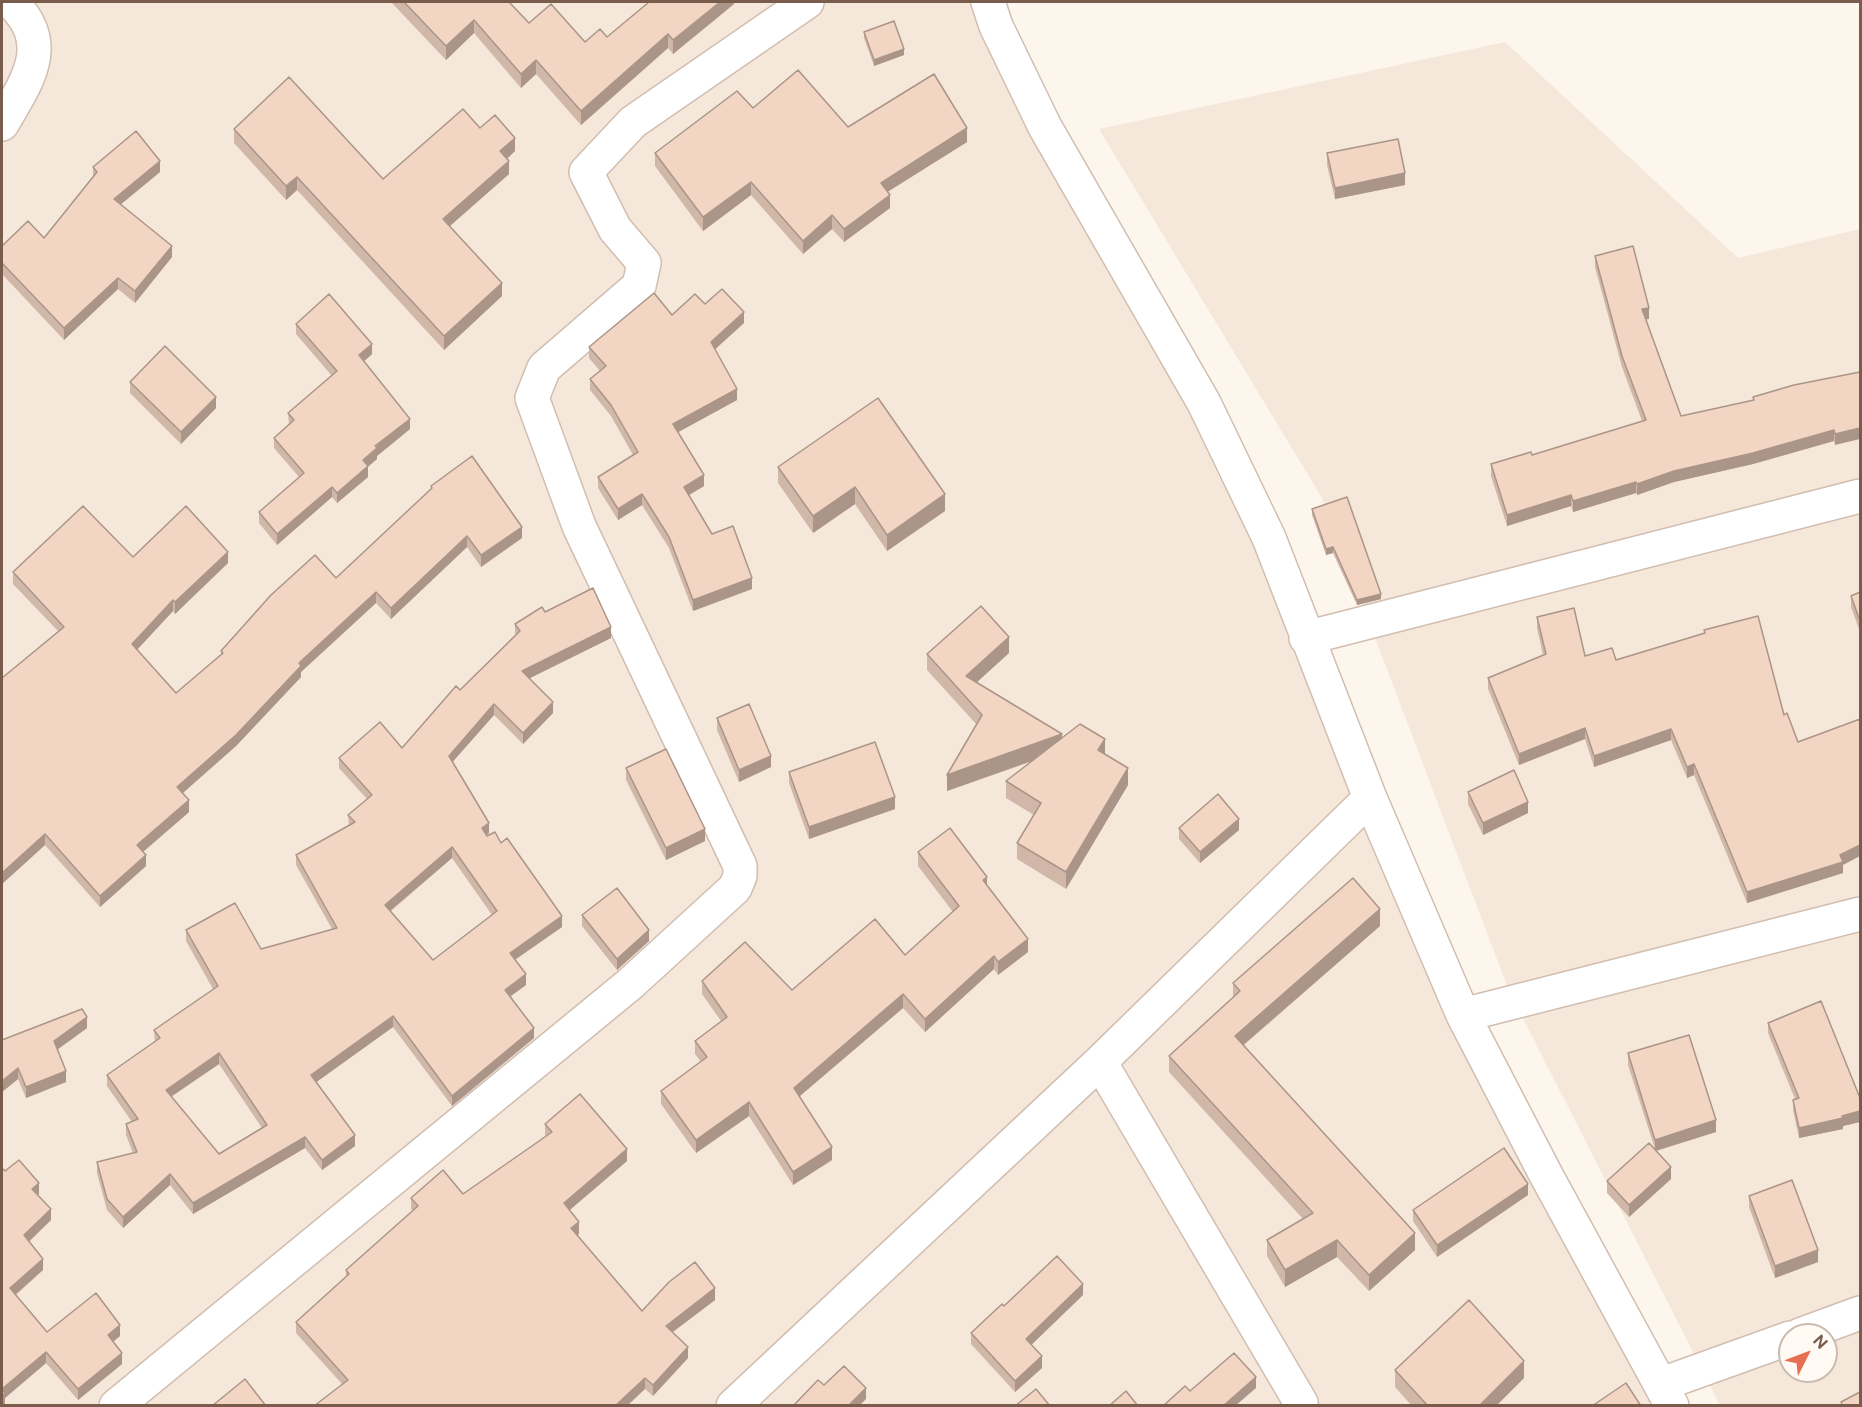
<!DOCTYPE html>
<html>
<head>
<meta charset="utf-8">
<style>
  body { margin:0 }
  #map { position:relative; width:1862px; height:1407px; overflow:hidden; background:#fdf6ec; font-family:"Public Sans",sans-serif }
  canvas { display:block }
  .frame { position:absolute; inset:0; border:3px solid #7a5c4d; pointer-events:none }
  .north { position:absolute; left:1778px; top:1323px; width:60px; height:60px; box-sizing:border-box; background:#fffaf3; border:2px solid #cabbb1; border-radius:50%; rotate:48deg; font-size:16px; font-weight:700; line-height:24px; text-align:center; color:#7a5c4d }
  .north::after { content:''; display:block; margin:auto; width:21px; height:27px; background:#e76f51; clip-path:polygon(50% 0,100% 100%,50% 72%,0 100%) }
</style>
</head>
<body>
<div id="map">
<canvas width="1862" height="1407"></canvas>
<div class="frame"></div>
<div class="north">N</div>
</div>
<script>
const ctx = document.querySelector('canvas').getContext('2d');
ctx.lineJoin = 'round';
function paint(path, color) { ctx.fillStyle = color; ctx.fill(path, 'evenodd'); }
function trace(path, color, width, dash) { ctx.strokeStyle = color; ctx.lineWidth = width; ctx.lineCap = dash ? 'butt' : 'round'; ctx.setLineDash(dash || []); ctx.stroke(path); }
paint(new Path2D(`
  M2 2H989L1279 530 1368 798 1657 1405 2 1406Z
  M1505 42 1738 258 1860 229V1405H1720L1509 991 1322 498 1099 129ZM1790 1335H1826V1371H1790Z`), '#f5e8da');
const minor = new Path2D(`
  M988 2 996 26 1045 127 1204 403 1269 538 1370 798 1463 1015 1545 1173 1672 1406
  M2 124C27 81 55 44 11 2
  M1306 638 1860 496
  M1463 1015 1860 914
  M1100 1062 1301 1403 1299 1406
  M1800 1335 1860 1313
  M1662 1384 1790 1338
  M116 1406 630 984 735 888 740 876V866L579 526 532 398 544 368 639 286 644 263 615 229 586 172 633 122 807 2
  M733 1406 1100 1062 1370 798`);
trace(minor, '#d1beb0', 36);
trace(minor, '#fff', 33);
paint(new Path2D(`
  M391 2H509L529 23 585 42 734 2V4L673 54 668 48 581 125 536 74 521 88 474 33 446 60Z
  M864 32 904 55 874 66 864 38Z
  M753 108 848 127 967 142 887 192 890 208 844 242 832 229 803 254 751 195 703 231 655 166V153Z
  M480 128 515 151 507 159 509 174 450 226 502 296 444 350 297 190 286 200 234 143V129L383 179Z
  M1327 153 1405 185 1335 199 1327 165Z
  M93 167 160 172 121 204 172 257 135 303 118 289 64 340 2 274V246L44 238 93 177Z
  M1595 256 1649 319H1646L1681 416 1753 400V397L1860 372 1835 445 1834 441 1753 464 1674 482 1637 495 1636 493 1573 512 1571 506 1507 526 1491 476V464L1532 455 1642 421 1622 367 1595 267Z
  M705 304 744 323 715 349 737 400 678 432 704 486 689 495 712 534 752 589 693 611 669 548 642 505 618 520 598 488V477L633 455 611 416 590 390V379L600 371 589 358V347L672 315Z
  M296 324 372 354 364 361 410 429 377 456V459L368 466V477L337 503 332 497 277 545 259 523V512L299 477 274 448V438L289 425 288 413 332 376 296 334Z
  M130 382 216 408 181 444 130 393Z
  M778 467 945 511 887 551 855 504 813 533 778 483Z
  M431 486 522 538 481 567 467 547 391 619 376 603 301 672V677L236 746 183 793 189 812 143 852 146 866 100 907 45 845 2 884V678L58 631 13 584V572L133 557 228 563 175 614 173 611 137 650 176 693 221 655V651L336 578 431 489Z
  M1312 509 1381 599 1357 605 1333 553 1326 555 1312 515Z
  M1860 592V632L1851 607V596Z
  M545 612 611 638 530 678 553 713 523 744 494 715 452 762 489 833 486 835 501 843 562 927 515 960 526 985 511 996 534 1038 452 1106 393 1027 316 1082 355 1146 322 1170 305 1148 193 1214 170 1185 123 1228 107 1210 97 1173V1162L133 1153 126 1135V1124L132 1122 107 1086V1075L155 1042 154 1030 213 989 186 941V930L261 949 332 929 296 865V855L349 826 348 815 367 799 339 768V758L402 748 515 635V624ZM452 858 492 915 433 960 391 911ZM219 1064 262 1128 219 1154 171 1097Z
  M1537 617 1585 656 1616 660 1704 634V630L1784 715 1843 865V873L1747 903 1694 775 1687 778 1671 740 1594 767 1585 739 1519 765 1488 689V678L1543 655 1537 628Z
  M1009 653 976 683 1062 738 1105 754 1128 785 1066 889 1017 859V843L1034 815 1006 798V781L1033 761 947 791 977 725 927 670V654Z
  M717 718 771 767 739 782 717 730Z
  M626 768 705 841 666 860 626 780Z
  M789 772 895 809 809 839 789 783Z
  M1468 792 1528 813 1483 835 1468 804Z
  M1179 828 1239 830 1200 863 1179 839Z
  M918 852 987 886 1028 952 998 975 994 969 925 1032 903 1008 800 1096 832 1160 793 1185 749 1116 696 1153 661 1104V1091L701 1062 695 1054V1041L721 1021 702 994V981L792 990 905 955 953 912 918 866Z
  M582 915 649 941 617 970 582 926Z
  M1380 926 1244 1045 1415 1250 1369 1291 1337 1257 1285 1287 1267 1256V1240L1303 1219 1169 1072V1056L1233 997V983Z
  M1768 1023 1860 1098V1122L1843 1126V1129L1799 1138 1793 1110V1100L1795 1099 1768 1033Z
  M87 1028 58 1049 66 1082 26 1098 18 1079 2 1092V1040Z
  M1628 1053 1716 1132 1656 1151 1671 1179 1629 1217 1607 1193V1181L1655 1149 1628 1065Z
  M545 1124 627 1161 569 1210 579 1234 577 1235 642 1311 715 1300 673 1332 688 1358 653 1396 645 1389 342 1384 296 1333V1322L346 1277V1270L413 1211 411 1209V1198L463 1194 546 1137 545 1135Z
  M5 1171 39 1194 38 1195 51 1220 29 1242 43 1270 16 1295 47 1332 120 1336 113 1342 122 1364 78 1400 46 1363 5 1398V1404L2 1406Z
  M1528 1195 1437 1257 1413 1221V1210Z
  M1749 1196 1818 1262 1775 1278 1749 1207Z
  M1083 1295 1031 1345 1042 1368 1015 1392 971 1344V1333Z
  M1395 1370 1524 1378 1496 1406H1412L1395 1387Z`), '#d1b7a8');
paint(new Path2D(`
  M720 2H734V4L673 54V40Z
  M474 20V33L446 60V46Z
  M668 34V48L581 125V111Z
  M904 49V55L874 66V60Z
  M536 60V74L521 88V74Z
  M967 128V142L881 196V183Z
  M515 138V151L500 165V151Z
  M160 161V172L114 210V199Z
  M509 161V174L443 232V219Z
  M1405 173V185L1335 199V188Z
  M297 177V190L286 200V186Z
  M751 182V195L703 231V217Z
  M890 195V208L844 242V229Z
  M832 215V229L803 254V241Z
  M172 246V257L135 303V291Z
  M118 278V289L64 340V328Z
  M502 283V296L444 350V336Z
  M1649 308V319L1642 320V309Z
  M744 312V323L711 353V342Z
  M372 344V354L359 366V355Z
  M737 389V400L673 435V424Z
  M216 397V408L181 444V432Z
  M410 419V429L377 456V459L363 471V460L375 446Z
  M1860 428V439L1835 445V434Z
  M1834 430V441L1753 464 1674 482 1637 495V484L1674 471Z
  M368 466V477L337 503V493Z
  M704 475V486L684 498V487Z
  M1636 482V493L1573 512V501Z
  M332 487V497L277 545V534Z
  M855 487V504L813 533V516Z
  M642 494V505L618 520V509Z
  M945 494V511L887 551V535Z
  M1571 495V506L1507 526V515Z
  M522 527V538L481 567V555Z
  M467 536V547L391 619V608Z
  M1333 547V553L1326 555V549Z
  M228 552V563L175 614V602Z
  M752 578V589L693 611V600Z
  M376 592V603L301 672V677L236 746 177 798V787L299 663Z
  M1381 594V599L1357 605V600Z
  M173 600V611L132 655V644Z
  M611 627V638L522 682V671Z
  M1009 637V653L966 692V676Z
  M553 702V713L523 744V733Z
  M494 704V715L449 766V756Z
  M1585 728V739L1519 765V754Z
  M1671 729V740L1594 767V756Z
  M1062 734V750L947 791V775Z
  M1105 739V756L1098 750Z
  M771 756V767L739 782V770Z
  M1694 764V775L1687 778V767Z
  M1128 768V785L1066 889V872Z
  M895 797V809L809 839V827Z
  M189 800V812L137 857V845Z
  M1528 802V813L1483 835V823Z
  M1239 819V830L1200 863V852Z
  M489 823V833L482 839V828Z
  M705 829V841L666 860V848Z
  M45 834V845L2 884V873Z
  M1860 845V856L1843 865V873L1747 903V892L1840 855Z
  M452 847V858L385 915V905Z
  M146 855V866L100 907V896Z
  M987 877V890L983 880Z
  M1380 909V926L1235 1052V1036Z
  M562 916V927L510 963V953Z
  M649 930V941L617 970V959Z
  M1028 939V952L998 975V962Z
  M994 956V969L925 1032V1019Z
  M526 974V985L505 1000V990Z
  M903 994V1008L794 1101V1088Z
  M393 1016V1027L311 1086V1075Z
  M87 1017V1028L54 1052V1041Z
  M534 1028V1038L452 1106V1096Z
  M219 1053V1064L166 1100V1090Z
  M18 1068V1079L2 1092V1081Z
  M66 1071V1082L26 1098V1087Z
  M749 1102V1116L696 1153V1140Z
  M1860 1111V1122L1843 1126V1129L1799 1138V1128Z
  M1716 1120V1132L1655 1151V1140Z
  M355 1135V1146L322 1170V1160Z
  M305 1137V1148L193 1214V1203Z
  M832 1147V1160L793 1185V1172Z
  M627 1149V1161L564 1215V1203Z
  M1671 1167V1179L1629 1217V1205Z
  M170 1174V1185L123 1228V1217Z
  M39 1183V1194L32 1200V1189Z
  M1528 1184V1195L1437 1257V1245Z
  M51 1209V1220L24 1246V1235Z
  M579 1222V1234L571 1240V1228Z
  M1415 1233V1250L1369 1291V1275Z
  M1337 1240V1257L1285 1287V1270Z
  M1818 1250V1262L1775 1278V1266Z
  M43 1259V1270L10 1299V1288Z
  M1083 1284V1295L1026 1350V1339Z
  M715 1288V1300L666 1337V1326Z
  M120 1325V1336L108 1346V1335Z
  M688 1347V1358L653 1396V1385Z
  M46 1352V1363L5 1398V1404L2 1406V1389Z
  M122 1353V1364L78 1400V1389Z
  M1042 1356V1368L1015 1392V1381Z
  M1524 1361V1378L1496 1406H1479Z
  M1256 1377V1388L1235 1406H1223Z
  M645 1378V1389L627 1406H615Z
  M866 1388V1399L859 1406H848Z`), '#aa9588');
const building = new Path2D(`
  M404 2H509L529 23 551 4 585 42 600 29 607 37 649 2H720L673 40 668 34 581 111 536 60 521 74 474 20 446 46Z
  M894 21 904 49 874 60 864 32Z
  M798 70 848 127 934 74 967 128 881 183 890 195 844 229 832 215 803 241 751 182 703 217 655 153 737 91 753 108Z
  M289 77 383 179 463 109 480 128 495 115 515 138 500 151 509 161 443 219 502 283 444 336 297 177 286 186 234 129Z
  M136 131 160 161 114 199 172 246 135 291 118 278 64 328 2 263V246L28 221 44 238 97 172 93 167Z
  M1398 139 1405 173 1335 188 1327 153Z
  M1633 246 1649 308 1642 309 1681 416 1754 400 1753 397 1794 385 1860 372V428L1835 434 1834 430 1753 453 1674 471 1637 484 1636 482 1573 501 1571 495 1507 515 1491 464 1531 452 1532 455 1646 420 1622 356 1595 256Z
  M722 289 744 312 711 342 737 389 673 424 704 475 684 487 712 534 733 526 752 578 693 600 669 537 642 494 618 509 598 477 638 452 611 405 590 379 606 366 589 347 654 293 672 315 695 294 705 304Z
  M329 294 372 344 359 355 410 419 375 446 377 448 363 460 368 466 337 493 332 487 277 534 259 512 304 473 274 438 294 420 288 413 337 371 296 324Z
  M165 346 216 397 181 432 130 382Z
  M878 398 945 494 887 535 855 487 813 516 778 467Z
  M472 456 522 527 481 555 467 536 391 608 376 592 299 663 301 666 236 735 177 787 189 800 137 845 146 855 100 896 45 834 2 873V678L64 627 13 572 83 506 133 557 186 506 228 552 175 602 173 600 132 644 176 693 223 653 221 651 271 595 315 555 336 578 432 488 431 486Z
  M1347 497 1381 594 1357 600 1333 547 1326 549 1312 509Z
  M593 588 611 627 522 671 553 702 523 733 494 704 449 756 489 823 482 828 487 836 495 832 501 843 507 838 562 916 510 953 526 974 505 990 534 1028 452 1096 393 1016 311 1075 355 1135 322 1160 305 1137 193 1203 170 1174 123 1217 107 1199 97 1162 137 1152 126 1124 138 1119 107 1075 160 1038 154 1030 218 986 186 930 235 903 261 949 337 928 296 855 355 822 348 815 372 795 339 758 380 722 402 748 456 686 460 690 520 631 515 624 542 607 545 612ZM452 847 497 911 433 960 385 905ZM219 1053 267 1125 219 1154 166 1090Z
  M1860 592V621L1851 596Z
  M981 606 1009 637 966 676 1062 734 947 775 982 715 927 654Z
  M1574 608 1585 656 1612 648 1616 660 1705 633 1704 630 1758 616 1784 715 1787 713 1798 742 1860 719V845L1840 855 1843 862 1747 892 1694 764 1687 767 1671 729 1594 756 1585 728 1519 754 1488 678 1546 654 1537 617Z
  M749 704 771 756 739 770 717 718Z
  M1080 724 1105 739 1098 750 1128 768 1066 872 1017 843 1041 803 1006 781Z
  M875 742 895 797 809 827 789 772Z
  M666 749 705 829 666 848 626 768Z
  M1514 770 1528 802 1483 823 1468 792Z
  M1218 794 1239 819 1200 852 1179 828Z
  M950 828 987 877 983 880 1028 939 998 962 994 956 925 1019 903 994 794 1088 832 1147 793 1172 749 1102 696 1140 661 1091 707 1057 695 1041 727 1017 702 981 745 942 792 990 875 919 905 955 959 906 918 852Z
  M1353 878 1380 909 1235 1036 1415 1233 1369 1275 1337 1240 1285 1270 1267 1240 1313 1213 1169 1056 1240 991 1233 983Z
  M617 888 649 930 617 959 582 915Z
  M1821 1001 1860 1098V1111L1842 1116 1843 1118 1799 1128 1793 1100 1799 1098 1768 1023Z
  M82 1009 87 1017 54 1041 66 1071 26 1087 18 1068 2 1081V1040Z
  M1689 1035 1716 1120 1655 1140 1628 1053Z
  M580 1094 627 1149 564 1203 579 1222 571 1228 642 1311 669 1282 695 1262 715 1288 666 1326 688 1347 653 1385 645 1378 615 1406H314L348 1380 296 1322 349 1274 346 1270 418 1206 411 1198 443 1170 463 1194 552 1132 545 1124Z
  M1649 1143 1671 1167 1629 1205 1607 1181Z
  M1504 1148 1528 1184 1437 1245 1413 1210Z
  M19 1160 39 1183 32 1189 51 1209 24 1235 43 1259 10 1288 47 1332 96 1293 120 1325 108 1335 122 1353 78 1389 46 1352 2 1389 5 1393 2 1395V1168L5 1171Z
  M1792 1180 1818 1250 1775 1266 1749 1196Z
  M1057 1256 1083 1284 1026 1339 1042 1356 1015 1381 971 1333 1002 1304 1004 1306Z
  M1469 1300 1524 1361 1479 1406H1428L1395 1370Z
  M1234 1353 1256 1377 1223 1406H1163L1185 1386 1190 1391Z
  M844 1366 866 1388 848 1406H793L818 1380 824 1385Z
  M245 1379 266 1406H212Z
  M1626 1383 1641 1406H1592Z
  M1036 1389 1050 1406H1015Z
  M1126 1391 1138 1406H1109Z
  M1860 1392V1406H1843L1841 1402Z`);
paint(building, '#f3d5c3');
trace(building, '#aa9588', 1.5);
</script>
</body>
</html>
